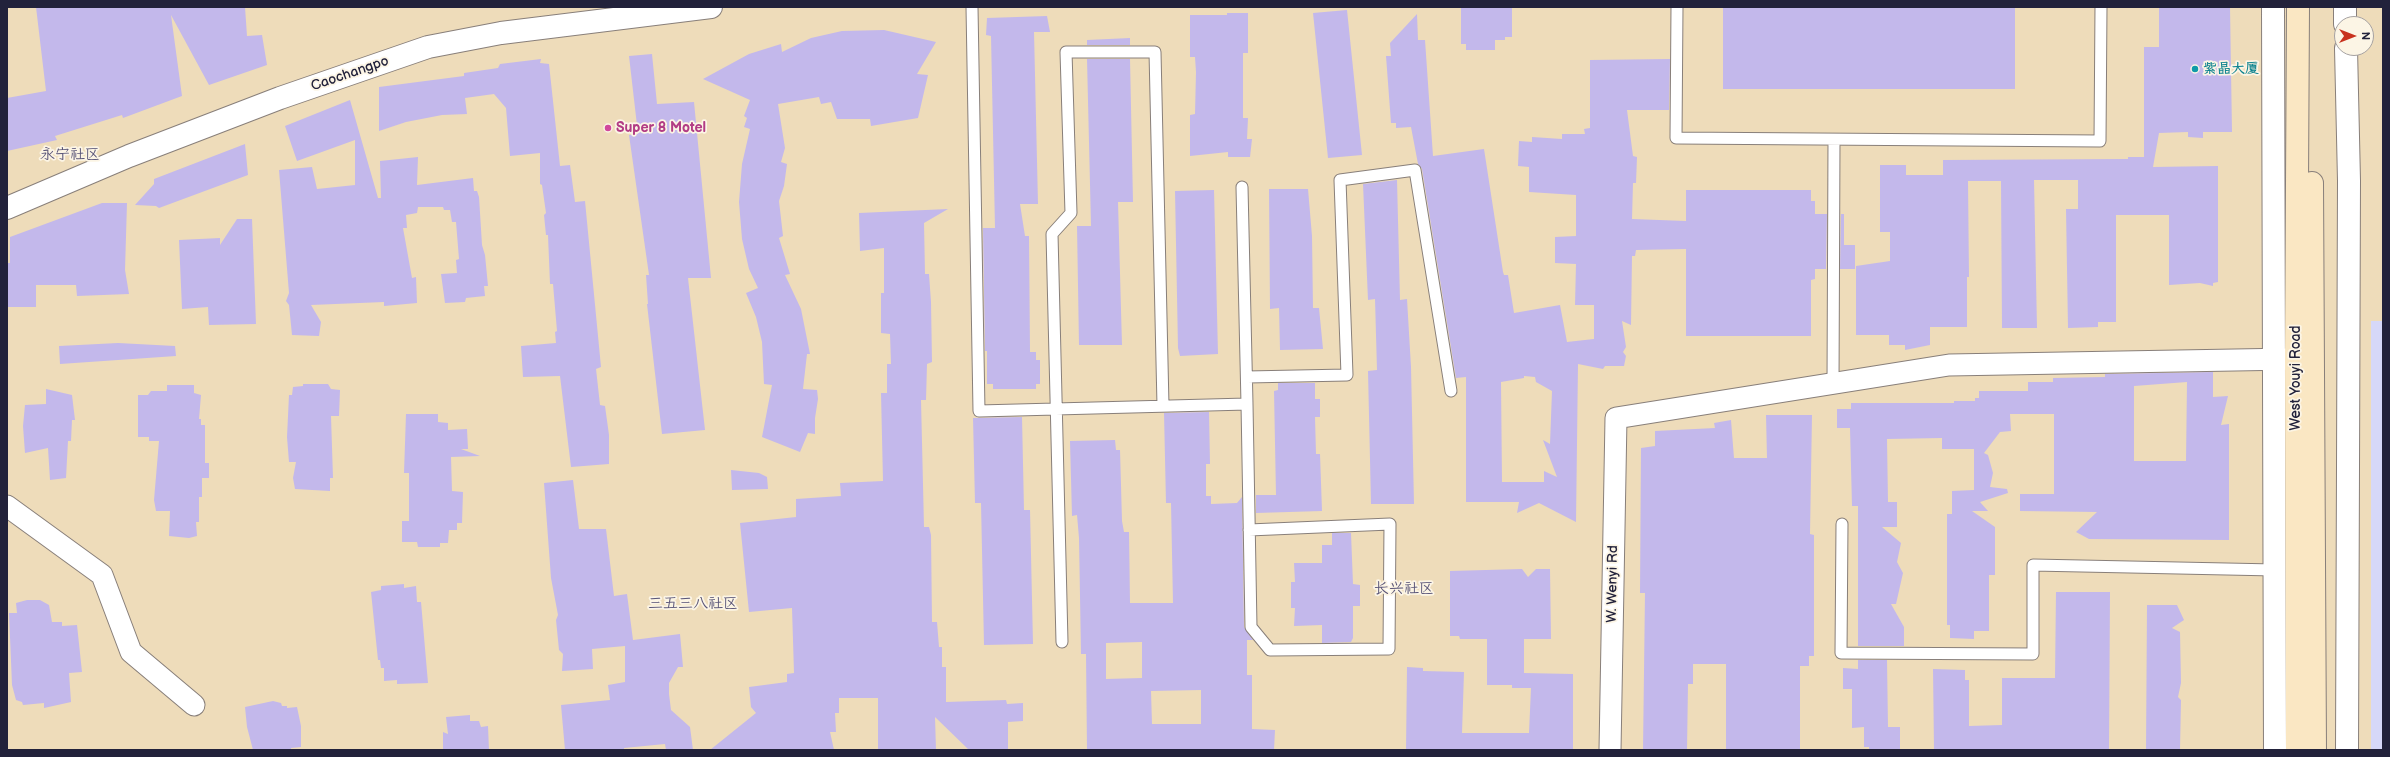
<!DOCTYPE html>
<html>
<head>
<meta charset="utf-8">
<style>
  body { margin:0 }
  #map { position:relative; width:2390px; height:757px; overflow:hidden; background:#eedcba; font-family:"Balsamiq Sans",sans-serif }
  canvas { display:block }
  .frame { position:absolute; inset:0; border:8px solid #22223b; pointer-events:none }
  .north { position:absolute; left:2334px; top:16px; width:40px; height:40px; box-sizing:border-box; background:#fcf5e5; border:1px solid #a5a1a1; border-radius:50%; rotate:90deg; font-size:11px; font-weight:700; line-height:16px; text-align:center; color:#22223b }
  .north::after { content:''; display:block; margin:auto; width:14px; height:18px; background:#c8321e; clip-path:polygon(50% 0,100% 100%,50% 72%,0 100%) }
</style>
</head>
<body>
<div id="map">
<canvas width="2390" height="757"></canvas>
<div class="frame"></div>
<div class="north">N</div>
</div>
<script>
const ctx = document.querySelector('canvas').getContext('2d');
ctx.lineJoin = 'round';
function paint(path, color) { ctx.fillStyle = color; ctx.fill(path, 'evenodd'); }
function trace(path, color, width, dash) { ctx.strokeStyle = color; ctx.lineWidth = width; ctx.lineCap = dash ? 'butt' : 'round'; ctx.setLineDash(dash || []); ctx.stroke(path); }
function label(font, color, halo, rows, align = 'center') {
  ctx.font = font + ' "Balsamiq Sans","LXGW WenKai TC",sans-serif'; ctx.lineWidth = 3.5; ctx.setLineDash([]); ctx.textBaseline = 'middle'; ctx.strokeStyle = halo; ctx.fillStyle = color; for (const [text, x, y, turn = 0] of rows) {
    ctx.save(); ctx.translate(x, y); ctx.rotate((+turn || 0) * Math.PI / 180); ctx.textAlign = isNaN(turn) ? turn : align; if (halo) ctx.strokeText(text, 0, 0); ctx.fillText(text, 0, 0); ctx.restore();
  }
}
paint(new Path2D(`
  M2371 321H2383V750H2371Z`), '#d6d8f8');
paint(new Path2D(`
  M36 7H245L247 36 262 35 267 65 209 85 171 15 182 96 123 118 122 115 55 136 57 140 7 151V98L46 91Z
  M1461 7H1512V37H1505V40H1495V50H1466V44H1461Z
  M1723 7H2015V89H1723Z
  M2159 7H2230L2232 132H2203V138L2188 137V132L2159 133 2153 167 2218 166V282L2213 283V286L2200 283 2169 285V215H2116V322H2098V327L2068 328 2066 209H2078V180H2034L2037 328H2002L2001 181H1968L1969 277H1967V327H1930V345L1905 350V345H1889V335H1856V266L1890 261V232H1880V165H1906V175H1943V160L2128 159V157H2144V47H2159Z
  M1347 10 1362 155 1328 158 1313 13Z
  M1227 13H1248V53H1243V118H1248L1247 139H1252L1250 157H1228V152L1190 156V115L1195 114 1196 72 1195 57H1190V15H1227Z
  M1417 14 1418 40H1425L1433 156 1484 149 1503 272 1504 275H1508L1514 313 1560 305 1567 342 1594 339V305H1575L1576 264 1555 263V237L1576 236V195L1529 192V167L1518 166 1519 141 1532 142V137L1562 139V134H1585L1584 129 1590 128V60L1670 59 1669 110H1627L1633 156 1637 157 1636 183H1633L1632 219 1686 221V190H1811V201H1815V214H1827L1826 269H1815V279L1811 280V336H1686V249L1636 250 1635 256H1632L1631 325 1622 321 1626 347 1623 352 1626 356 1624 366H1605L1603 369 1578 364 1576 522 1539 503 1517 513 1519 502H1466V377L1456 378 1422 169 1418 164 1411 127 1396 128V123H1391L1386 56H1391L1390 43ZM1524 376 1535 377 1536 382 1552 391 1550 444 1543 440 1557 477 1544 471V482H1502L1501 382 1524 378Z
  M1047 16 1050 32H1034L1038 204H1020L1025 236H1029L1030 352H1036V360H1040V384H1036V389H993V384H987V351H985L983 228H995L991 36 986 35 987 18Z
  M884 30 936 42 917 74 928 75 918 118 871 126 870 119H837L831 102 821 104 819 97 778 104 785 148 781 162 787 164 784 186 779 201 783 236 779 238 790 274 785 275 801 309 810 354H807L803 389 817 390 818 399 815 418V434L808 433 800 452 762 437 772 385 764 384 762 342 756 317 746 293 758 288 749 269 742 239 739 202 742 164 750 129 744 127 747 118 744 116 750 100 703 79 749 54 781 44 782 52 811 38 842 31Z
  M1130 38V45H1087V40Z
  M652 54 657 104 694 102 711 278H688L705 430 662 434 647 304H648L646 275H649L629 135 638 134 629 56Z
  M541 59 540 63 549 64 560 166 570 165 575 202 585 201 601 367 596 369 600 405 605 406 609 435V464L571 467 560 376 523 377 521 346 556 343 555 332 557 331 553 284H550L548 235H546L544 215 546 213 542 185 540 184V153L510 156 506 108 494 94 465 98 467 114 442 115 406 122 379 131V87L464 76V73L498 68 500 64Z
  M1087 59H1130L1133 202H1118L1122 345H1079L1077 226H1091Z
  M350 100 378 198H381L380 161 418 157 417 185 473 178 474 191H477L479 197 482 245 485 255 488 286H484L485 296 466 298 465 302 445 303 441 274 457 273 456 260 459 259 456 222H452L450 210H444L443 207H418L417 213 406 215 407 228H403L412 278 416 277 417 303 384 306V302L311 305 321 322 319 336 292 335 289 305 286 301 289 293 279 170 312 167 317 189 355 185V140L297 161 285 126Z
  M245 144 248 175 159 208 156 206 135 205 154 184V179Z
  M1397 180 1400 300 1407 299 1411 367 1414 504H1371L1368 371 1377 370 1375 299 1368 300 1363 184Z
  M1269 189H1308L1312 236 1313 308H1319L1323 349 1280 350 1279 308 1270 309Z
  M1214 190 1218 354 1180 356 1178 348 1175 191Z
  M102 203H127L125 270 129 294 77 296 76 285H36V307H7V263H10V237Z
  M948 209 924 223 925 274H929L931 302 932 362 927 364 926 400H921L924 527H929L931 535 932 622H937L939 647H942V667H946V702L1006 700 1007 704 1023 703V721L1008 722V750H969L935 717 936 750H878V698H839V713H835L836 732H830L834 750H710L756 713 751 707 749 687 787 682V674L794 673 792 608 749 612 740 523 796 517V499L841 496 840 483 883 481 881 393H887V364H891L890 334 881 333V293H884V248L860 251 859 213Z
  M1841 214H1844V245H1855V269H1840Z
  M237 219H252L256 324 209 325 208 307 182 309 179 240 220 238V245Z
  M118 343 175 346 176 356 60 364 59 346Z
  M2213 372V397L2228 396 2221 425 2229 424V540L2089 539 2076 532 2097 512 2020 511V494H2054V414H2010L2011 431 2000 432 1984 453 1988 455 1993 473 1990 487 2007 489 2008 493 1980 502 1988 511H1972L1995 527V575H1989V631H1974V639L1950 638V625H1947V514H1952V491L1974 490V449H1942V438L1887 439 1888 502H1897V527H1882L1901 543 1897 562 1903 573 1896 604H1891L1904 627V646H1858V506H1852L1850 428H1837V409H1851V403H1954V401H1975V398H1979V391H2028V382H2053V378L2105 377V374ZM2187 382 2186 461H2134V386Z
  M1278 383H1315V399H1320V417H1315L1316 454H1320L1322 511 1256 513V495H1276L1274 391 1278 390Z
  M303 384H328L331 389 340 390 339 416H331L333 478H330V491L295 489 293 478 296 462H289L287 437 289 395H292L293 387 303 386Z
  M167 385H194V393L201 395 199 419H201V425H205V463H209V478H202V497H199V522H196L197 536 189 538 169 536 170 511H156L154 500 159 441H149V437H138V395H148L151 391H167Z
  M46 389 72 395 75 420H72L71 441H68L66 478 50 480 48 448 25 453 23 426 25 405 46 404Z
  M1209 412 1210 464H1206V496H1211V504L1237 503 1242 497 1244 627 1253 640H1247V675H1252V729L1275 730 1274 750H1087L1086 654H1081L1079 538 1077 515 1072 516 1070 441 1115 440 1116 450H1120L1122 521 1124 532H1129L1130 603H1173L1171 503H1166L1164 413ZM1142 642V678L1106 679V643ZM1201 690V724H1152L1151 691Z
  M406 414H438V422L448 423V430L467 429 468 449H461L480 456 451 457 452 491 463 492 462 523H457V530H449L448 543H440V547H418L417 542H402V521H409V473H404Z
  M1766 415H1812L1810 534 1814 535V656H1809V666H1800V750H1726V664H1693V684H1688L1687 750H1643L1645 593H1640L1641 448 1655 446V431L1715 428 1714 423 1731 420 1734 458H1767Z
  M1022 417 1024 510H1030L1033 644 984 645 981 503H975L973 418Z
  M731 470 759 473 767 477 768 489 732 490Z
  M573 480 579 529H606L614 596 627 594 633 640 680 634 683 667H678L669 683V694L671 710 690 727 693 750H666L665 744 624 748V750H565L561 705 610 700 608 685 625 682V646L592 649 593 669 562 671 563 654 559 650 556 620 558 615 551 578 544 483Z
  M1332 533H1351L1353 584 1360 585V606H1353V638L1351 642 1322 643V625L1294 626 1295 608H1291V582H1295L1294 563H1322V545H1332Z
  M1522 569 1528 577 1536 569H1550L1551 639H1524V673L1573 674V750H1406L1407 667 1423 668V671L1464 672 1462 733H1529L1531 688H1512V685H1487V639H1460L1459 636H1450V571Z
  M404 584V588L416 586 417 602H421L428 683 397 684V680L384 681V668H381L380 660H378L371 592 381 590V586Z
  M2056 592H2110L2109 749 1934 750 1933 669 1965 670V680H1969V726L2002 725V678H2055Z
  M27 600H40L49 605 52 622H62V626L77 625 82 672 69 673 71 702 44 708V703L23 705 22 702 16 700 12 685 9 613H17L16 603Z
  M2147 605H2177L2184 620 2172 628 2180 632 2181 683 2178 697 2181 700 2180 750H2146Z
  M1858 660H1887L1888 727H1900V750H1869V747H1864V727L1852 728V689H1843V668L1858 669Z
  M273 701 281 703 282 706H287V708L297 707 301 726V747L291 748V750H253L247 727 245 707Z
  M470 715V721H479L481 727 488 726 489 750H443V732L448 734 446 717Z`), '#c3b8eb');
const service = new Path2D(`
  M972 7 979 411 1247 404 1242 187
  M1677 7 1676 138 2100 141 2101 7
  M1247 377 1347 375 1340 180 1415 170 1451 391
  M1833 384 1834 140
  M1247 404 1251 627 1270 650 1389 649 1390 524 1249 530
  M1842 524 1841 653 2033 654V565L2275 570
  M1062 642 1052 234 1071 213 1066 52H1155L1163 406`);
const minor = new Path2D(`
  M7 506 102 575 131 652 194 705
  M1610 750 1616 418 1949 365 2292 359`);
const tertiary = new Path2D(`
  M2273 7 2275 750
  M2345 7V24
  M2346 48 2349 181 2347 750
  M7 208 129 156 280 98 428 47 501 33 711 7`);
const secondary = new Path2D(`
  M2312 183 2315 750
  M2297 750 2296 359 2298 7`);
trace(service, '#887f7a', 13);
trace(minor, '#887f7a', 23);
trace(tertiary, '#887f7a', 24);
trace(secondary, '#887f7a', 24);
trace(service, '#fff', 11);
trace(minor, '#fff', 21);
trace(tertiary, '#fff', 22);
trace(secondary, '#fae7c3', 22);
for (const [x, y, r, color] of [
  [2195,69,4,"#0f9aa8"],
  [608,128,4,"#d1479c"]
]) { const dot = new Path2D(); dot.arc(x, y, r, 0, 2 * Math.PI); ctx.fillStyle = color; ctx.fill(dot); trace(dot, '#fcf5e5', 1.5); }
label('bold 14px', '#0d838f', '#fcf5e5', [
  ["紫晶大厦",2203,69]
], 'left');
label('14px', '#22223b', '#fcf5e5', [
  ["Caochangpo",350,74,-19],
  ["West Youyi Road",2296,378,-90],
  ["W. Wenyi Rd",1613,584,-89]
]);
label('bold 14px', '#b23c85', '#fcf5e5', [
  ["Super 8 Motel",616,128]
], 'left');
label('15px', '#5a5679', '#fcf5e5', [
  ["永宁社区",70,155],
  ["长兴社区",1404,589],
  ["三五三八社区",693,604]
]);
</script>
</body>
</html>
